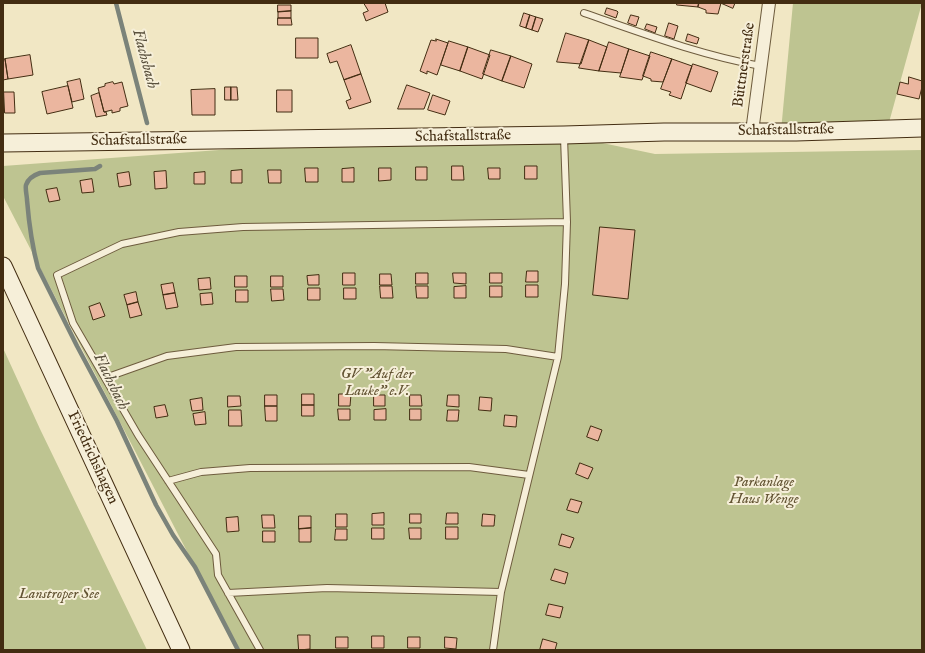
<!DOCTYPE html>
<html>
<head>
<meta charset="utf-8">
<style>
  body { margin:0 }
  #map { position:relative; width:925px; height:653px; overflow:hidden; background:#f1e7c4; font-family:"IM FELL English",serif }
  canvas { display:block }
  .frame { position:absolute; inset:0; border:4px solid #432d12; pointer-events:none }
</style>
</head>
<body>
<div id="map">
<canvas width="925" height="653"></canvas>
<div class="frame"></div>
</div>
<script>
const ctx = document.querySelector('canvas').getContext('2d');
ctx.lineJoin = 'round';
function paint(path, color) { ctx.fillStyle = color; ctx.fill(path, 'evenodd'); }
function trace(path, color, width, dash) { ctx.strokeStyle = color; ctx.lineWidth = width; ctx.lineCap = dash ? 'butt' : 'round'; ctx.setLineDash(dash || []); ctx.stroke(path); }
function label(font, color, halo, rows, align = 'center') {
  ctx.font = font + ' "IM FELL English",serif'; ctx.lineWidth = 4; ctx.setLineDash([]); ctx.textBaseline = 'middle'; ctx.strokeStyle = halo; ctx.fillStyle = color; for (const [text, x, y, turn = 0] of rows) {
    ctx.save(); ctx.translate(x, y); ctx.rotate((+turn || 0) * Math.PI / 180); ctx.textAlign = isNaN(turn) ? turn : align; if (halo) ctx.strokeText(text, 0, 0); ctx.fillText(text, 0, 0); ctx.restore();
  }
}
paint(new Path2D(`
  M793 3H922L888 126 781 131Z
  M564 135 655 154 922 150V650H238L3 196V166L381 138Z
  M3 348 40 429 147 650H3Z`), '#bec491');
trace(new Path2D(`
  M116 3 147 123
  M100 166 95 169 40 173C34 175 28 179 26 185 25 189 27 196 27 200 29 224 32 246 38 268L77 346 117 421 156 505 173 535 195 567 238 650`), '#7b837a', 4.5);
const building = new Path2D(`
  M364 3H385L388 12 366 21 363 13 368 11Z
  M677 3H699L698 7 677 5Z
  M699 3H721L718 14 706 13V10L698 7Z
  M721 3H735L733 8Z
  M278 5H291V11L278 12Z
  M607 8 617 11 618 12 616 18 605 14Z
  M291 11V18H278V12Z
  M524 13 530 15 526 28 520 26Z
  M530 15 536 17 532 30 526 28Z
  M631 15 639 17 636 26 628 23Z
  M536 17 543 19 538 32 532 30Z
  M278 18H291L292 25H278Z
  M669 23 678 26 674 39 665 36Z
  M647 24 657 27 655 33 645 29Z
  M566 33 589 40 581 64 557 62Z
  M688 34 699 38 697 44 686 41Z
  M296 38H318V58H296Z
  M436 39 448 43 437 75 427 71V74L420 71 431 40 436 41Z
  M589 40 607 47 599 71 579 68Z
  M449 41 468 47 460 71 441 65Z
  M609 42 629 49 621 73 599 71Z
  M351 45 361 74 344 80 337 61 330 63 327 54Z
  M468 47 490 55 482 79 460 71Z
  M629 49 650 56 642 80 620 77Z
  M491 50 511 56 502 81 483 74Z
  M651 52 672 59 663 82 651 81V79L643 76Z
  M30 55 33 75 8 79 5 59Z
  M511 56 532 64 524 88 502 81Z
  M3 59H5L8 79 3 80Z
  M672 59 692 66 681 99 669 95 671 92 661 89Z
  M693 64 718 72 711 92 686 83Z
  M361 74 371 102 349 109 346 101 351 99 344 80Z
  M909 77 922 81V87L919 99 897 94 900 82 908 84Z
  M80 79 84 99 72 102 67 82Z
  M113 82 114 84 122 82 128 106 120 108V111L112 113V110L104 112 98 88 105 86V84Z
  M407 85 430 93 424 109H398Z
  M68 86 73 108 47 114 42 92Z
  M225 87H231V100H225Z
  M231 87H237L238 100H231Z
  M215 89V115H192L191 90Z
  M277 90H292V112H277Z
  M4 92H14L15 113H5Z
  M99 93 104 112H106L107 115 96 117 91 96Z
  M433 95 450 101 445 115 428 110Z
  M452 166H463L464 180H452Z
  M525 166H537V179H525Z
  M416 167H427V180H416Z
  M305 168H318V182H306Z
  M354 168V182H342V169Z
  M379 168H391V180L379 181Z
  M488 168H500V179H489Z
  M242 170V183H231V171Z
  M268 170H281V183H269Z
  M166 171 167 188 155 189 154 172Z
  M129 172 131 185 119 187 117 174Z
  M205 172V184H194V173Z
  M92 179 94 192 82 193 80 181Z
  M57 188 60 200 49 202 46 190Z
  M600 227 635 230 628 299 593 295Z
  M527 271H538V282H526Z
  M343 273H355V285H343Z
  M416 273H428V284H416Z
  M453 273H466V284L454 283Z
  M490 273H502V283H490Z
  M380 274H391L392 285H380Z
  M319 275V285H308L307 276Z
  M235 276H247V287H235Z
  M271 276H283V287H271Z
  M210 278 211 289 199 290 198 279Z
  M173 283 175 293 163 295 161 285Z
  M526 285H538V297H526Z
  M380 286H392L393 298H381Z
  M416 286H428V298H417Z
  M466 286V298H454V287Z
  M490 286H502V297H490Z
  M308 288H320V300H308Z
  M344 288H356V299H344Z
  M271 289H283L284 300 272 301Z
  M236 290H248V302H236Z
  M136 292 138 302 127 305 124 295Z
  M175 293 178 307 166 309 163 295Z
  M212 293 213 304 201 305 200 294Z
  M138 302 142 315 130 318 127 305Z
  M100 303 105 316 93 320 89 307Z
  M302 394H314V405H302Z
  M339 394H351L350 406H339Z
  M265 395H277V406H265Z
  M374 395H385V406H374Z
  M410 395H421L422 406H410Z
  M448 395H459V407L447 406Z
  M228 396H240L241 406 228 407Z
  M480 397 492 398 491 411 479 410Z
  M202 398 203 410 192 411 190 400Z
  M165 405 168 416 156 418 154 407Z
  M302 405H314V416H302Z
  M265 406H277V421H266Z
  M338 409H350V420H339Z
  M386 409V420H374V410Z
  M410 409H421V420H410Z
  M229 410H241L242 426H229Z
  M448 410H459L458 421H447Z
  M205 412 206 424 195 425 193 414Z
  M505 415 517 416 516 427 504 426Z
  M591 426 602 430 598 441 587 437Z
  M580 463 593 468 588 479 576 474Z
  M571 499 582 502 578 513 567 510Z
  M384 513V525H372V514Z
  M447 513H458V524H446Z
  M336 514H347V527H336Z
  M410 514H421V523H410Z
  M483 514 495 515 494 526H482Z
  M262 515H274L275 528H263Z
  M299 516H311V528L299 529Z
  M238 517 239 531 227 532 226 518Z
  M446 527H458V539H446Z
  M311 528V542H299V529Z
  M372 528H384V539H372Z
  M409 528H421V539H410Z
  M336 529H347V540H335Z
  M263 531H275V542H263Z
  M562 534 574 538 570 548 559 545Z
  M555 569 568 573 565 584 551 580Z
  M549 604 563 607 560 618 546 615Z
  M298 635H310V649L299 650Z
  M372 636H384V648H372Z
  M336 637H348V648H336Z
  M408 637H420V648H408Z
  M445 637 457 638 456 649 445 648Z
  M543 639 557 643 555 650H540Z`);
paint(building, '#ebb69f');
trace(building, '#432d12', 1);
const lane = new Path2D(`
  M584 13C642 33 700 55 761 66
  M105 378 167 356 236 347 374 346 506 349 558 357
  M168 481 201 472 250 468 469 467 529 475
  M228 593 327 588 501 592
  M260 650 218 575 216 554 138 435 73 323 57 275 122 244 179 232 243 227 567 222
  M493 650 501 592 558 357 565 284 567 222 564 137`);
const street = new Path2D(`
  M752 132 769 3`);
const secondary = new Path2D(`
  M3 143 564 135 664 132H796L922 128
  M3 266 181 650`);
trace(lane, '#6e5c3e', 8);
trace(street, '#6e5c3e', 14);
trace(secondary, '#432d12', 19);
trace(lane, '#f6efd9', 6);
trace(street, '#f6efd9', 12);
trace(secondary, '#f6efd9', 17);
label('15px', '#432d12', '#f6efd9', [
  ["Büttnerstraße",745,65,-82],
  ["Schafstallstraße",786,131,-1],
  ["Schafstallstraße",463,137,-1],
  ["Schafstallstraße",139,141,-1],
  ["Friedrichshagen",92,458,65]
]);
label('italic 15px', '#625332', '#f6efd9', [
  ["GV \"Auf der",377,375],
  ["Lauke\" e.V.",377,392],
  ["Parkanlage",764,483],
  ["Haus Wenge",764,500],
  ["Lanstroper See",59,595]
]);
label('italic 16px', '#5a513e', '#f6efd9', [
  ["Flachsbach",144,59,75],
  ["Flachsbach",110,382,64]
]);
</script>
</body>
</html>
